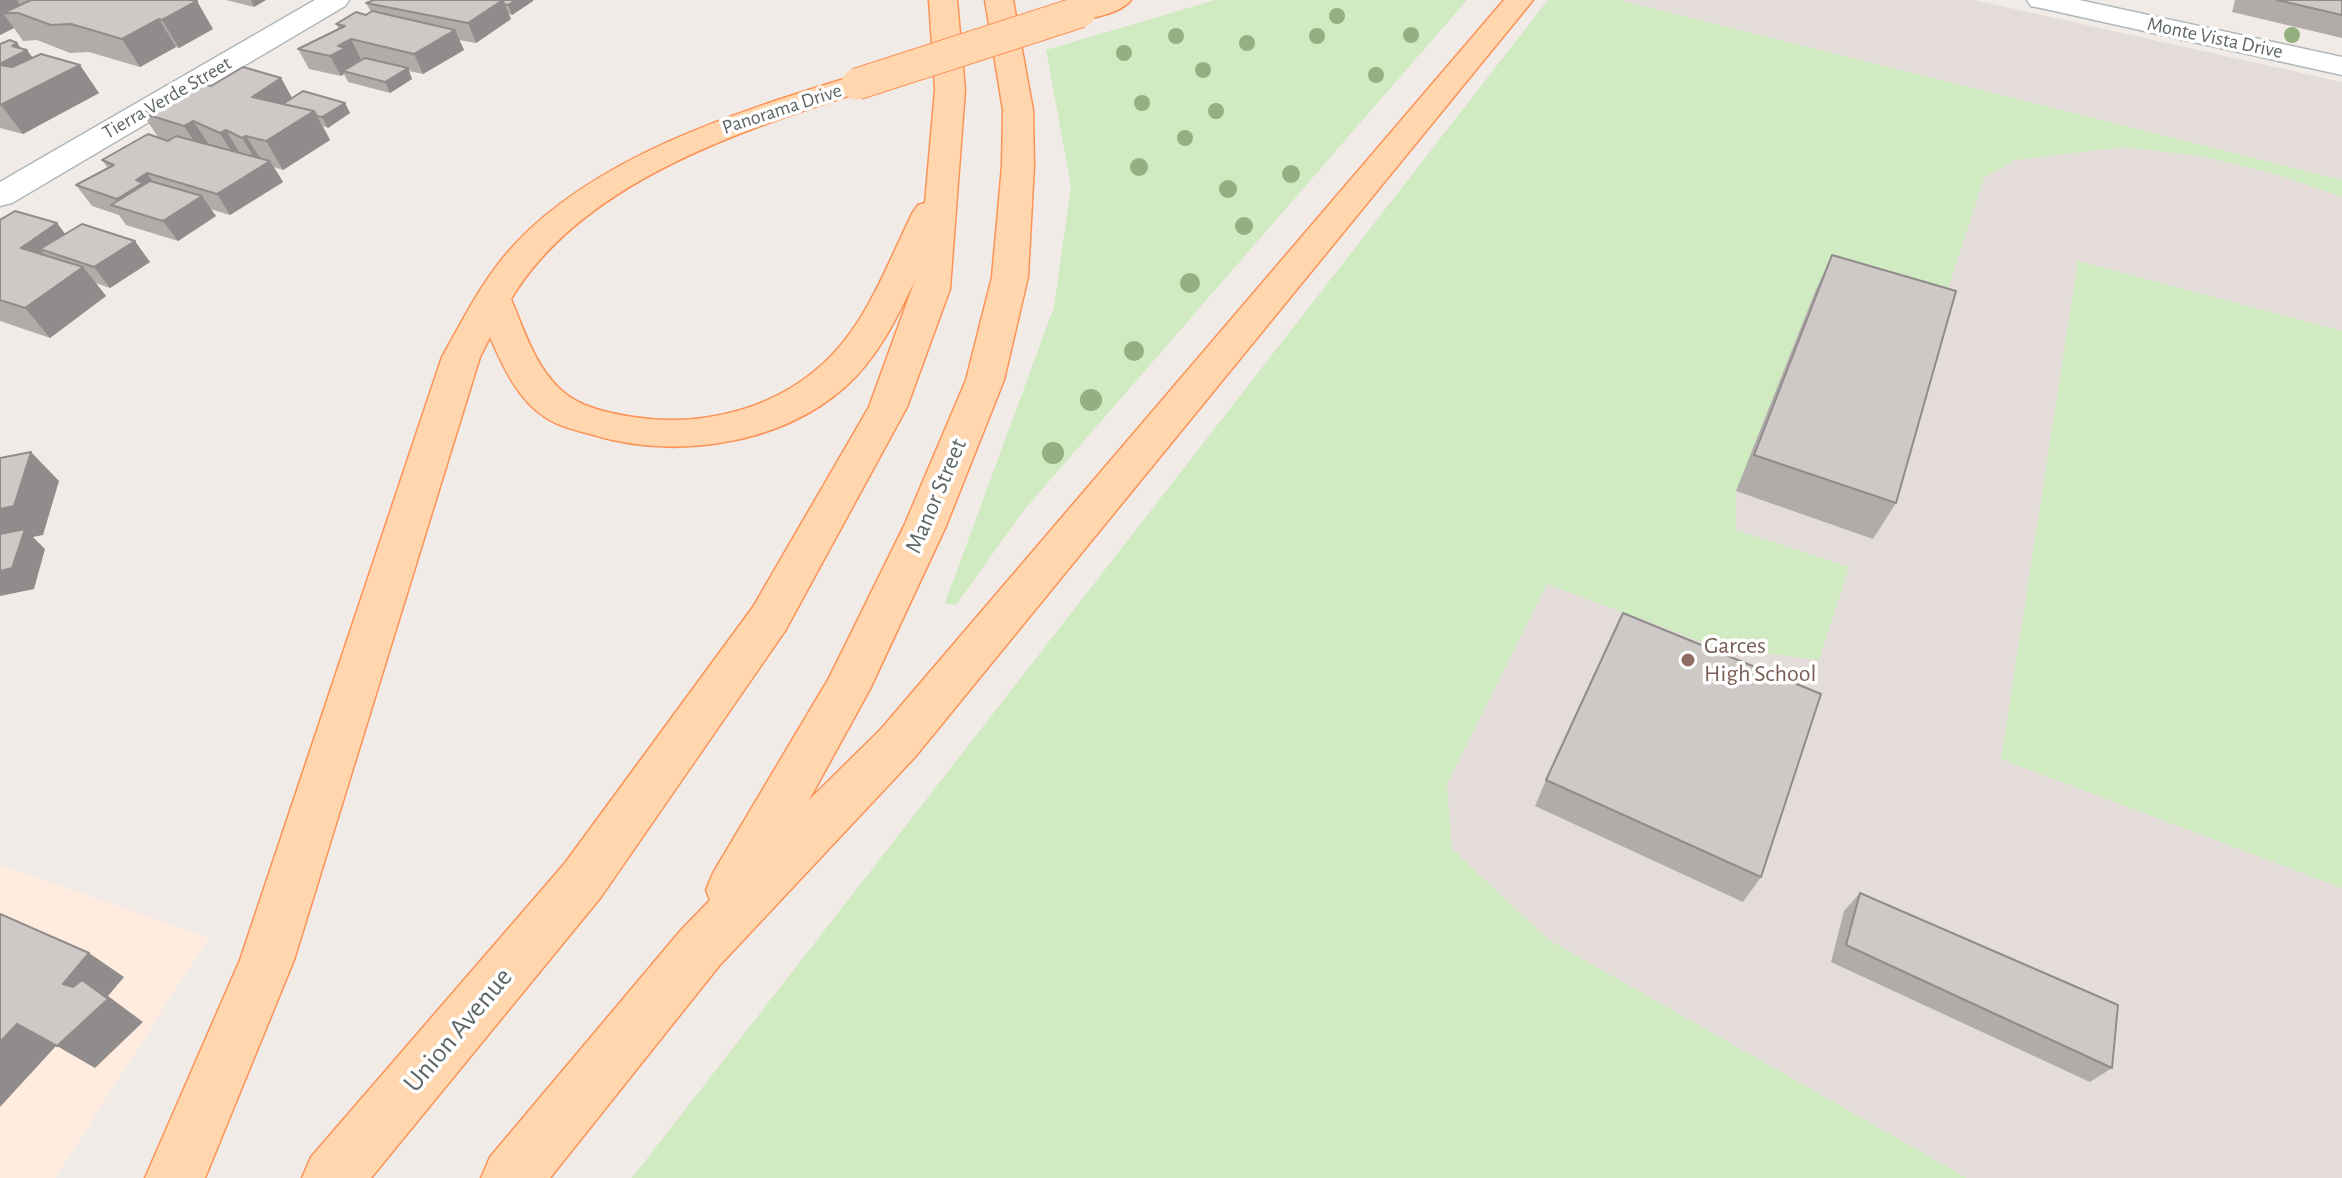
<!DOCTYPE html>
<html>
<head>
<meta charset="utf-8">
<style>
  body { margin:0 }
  canvas { display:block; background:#f1ebe7 }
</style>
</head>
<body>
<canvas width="2342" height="1178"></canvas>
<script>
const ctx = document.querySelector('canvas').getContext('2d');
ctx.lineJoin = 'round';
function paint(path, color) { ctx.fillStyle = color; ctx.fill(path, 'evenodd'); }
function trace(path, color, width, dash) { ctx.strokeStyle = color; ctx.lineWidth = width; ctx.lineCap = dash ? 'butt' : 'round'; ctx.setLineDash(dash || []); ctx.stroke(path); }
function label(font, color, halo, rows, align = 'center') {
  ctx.font = font + ' "Alegreya Sans",sans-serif'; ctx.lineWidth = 7; ctx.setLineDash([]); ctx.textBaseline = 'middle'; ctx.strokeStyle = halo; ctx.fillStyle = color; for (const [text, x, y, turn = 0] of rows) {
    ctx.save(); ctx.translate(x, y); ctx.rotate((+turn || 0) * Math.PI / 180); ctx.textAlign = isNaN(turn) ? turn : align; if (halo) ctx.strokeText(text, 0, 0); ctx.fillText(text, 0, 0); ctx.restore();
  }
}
paint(new Path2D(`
  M0 866 209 937 55 1178H0Z`), '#ffecde');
paint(new Path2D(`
  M1548 0H1974L2342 82V1178H632Z`), '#e3dcd8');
paint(new Path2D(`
  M1215 0H1467L1024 510 956 605 945 603 1054 307 1071 186 1046 50Z
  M1548 0H1619L2342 180V197L2276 174 2201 156 2124 147 2015 160 1984 178 1935 328 1736 491V530L1849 567 1819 660 1716 647 1547 584 1447 784 1452 849 1549 940 1967 1178H632Z
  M2078 261 2342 331V888L2001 759Z`), '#d0eac2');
const street = new Path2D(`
  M315 0H349L345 6 12 203 0 206V182Z
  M2027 0H2079L2342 57V75L2041 8 2031 6Z`);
const primary = new Path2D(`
  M929 0H957L965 90 950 289 907 407 785 631 601 897 371 1178H302L311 1157 565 863 753 607 869 407 915 280C897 318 877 359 845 387 778 446 673 460 590 434 575 430 558 426 545 417 518 400 502 365 490 337L480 357 294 960 205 1178H145L240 960 442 357C464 318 484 277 515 244 598 156 734 113 847 78L857 75 867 78 872 84 867 90C744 129 582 181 511 299 524 330 535 366 560 389 579 407 607 413 633 417 705 428 782 408 833 354 870 315 889 260 913 212L918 205 925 203 935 90Z
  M985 0H1013L1033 110 1034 166 1028 277 1004 380 946 526 870 689 809 800 881 729 1504 0H1533L915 757 719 966 550 1178H481L490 1157 681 930 710 900 706 890 713 873 829 678 904 526 966 380 992 277 1002 166 1003 110Z
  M1089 0H1131C1121 13 1086 22 1070 18L1066 12 1070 6Z`);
trace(street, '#b2b8ba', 3);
trace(primary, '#fb9357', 3);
paint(street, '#fff');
paint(primary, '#ffd6ae');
const primaryBridge = new Path2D(`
  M857 84 1080 12`);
trace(primaryBridge, '#fb9357', 33, []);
trace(primaryBridge, '#ffd6ae', 31);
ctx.fillStyle = '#94b081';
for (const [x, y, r] of [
  [1337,16,8],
  [1411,35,8],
  [2292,35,8],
  [1176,36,8],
  [1317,36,8],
  [1247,43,8],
  [1124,53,8],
  [1203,70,8],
  [1376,75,8],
  [1142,103,8],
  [1216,111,8],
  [1185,138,8],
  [1139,167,9],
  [1291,174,9],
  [1228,189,9],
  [1244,226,9],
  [1190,283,10],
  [1134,351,10],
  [1091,400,11],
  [1053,453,11]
]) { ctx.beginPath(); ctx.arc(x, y, r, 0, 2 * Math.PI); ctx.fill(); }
paint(new Path2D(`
  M0 0H191L213 29 179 48 176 47 140 67 89 52 70 53 37 40 23 41 14 28 0 35Z
  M226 0H266L254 7Z
  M374 0H533V1L512 15 508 14 511 19 476 43 459 40 464 50 423 74 409 71 412 79 390 93 348 82 344 74 341 76 309 69 298 49 339 29 336 24 366 15 371 12 366 3Z
  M2235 0H2342V38L2232 12Z
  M0 44 27 50 33 58 99 93 23 134 0 128Z
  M281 78 292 98 345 103 350 113 328 128 323 126 330 140 283 170 274 167 283 182 230 215 210 209 216 216 178 241 126 225 119 215 92 206 76 185 108 168 102 160 158 137 142 113 211 86Z
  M0 220 57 223 65 234 150 262 110 288 96 283 106 296 50 338 0 321Z
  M1832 255 1896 503 1873 539 1736 491 1815 292Z
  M1546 780 1761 877 1743 902 1535 806Z
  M1860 893 2112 1068 2090 1082 1831 962 1844 911Z`), '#b1acaa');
paint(new Path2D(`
  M0 0H17L25 12 3 13 14 28 0 35Z
  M251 0H266L254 7Z
  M503 0 511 19 476 43 468 23Z
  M516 0H533V1L512 15 508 5Z
  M197 1 213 29 179 48 162 20Z
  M159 19 176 47 140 67 122 39Z
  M455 30 464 50 423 74 414 54Z
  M351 39 361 59 354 63 356 68 343 71 344 74 341 76 330 56 338 46Z
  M17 43 24 52 27 50 47 78 0 67V64L12 46Z
  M80 65 99 93 23 134 1 105Z
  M408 68 412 79 390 93 385 82Z
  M281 78 297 107 252 97Z
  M345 103 350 113 328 128 322 117Z
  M314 111 330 140 283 170 266 141Z
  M193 121 212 149 203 155 184 126Z
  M226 130 243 159 238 162 220 133Z
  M246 136 264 164 260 167 242 138Z
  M270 161 283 182 230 215 217 194Z
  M147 173 161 194 123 208 117 199 136 180Z
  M202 196 216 216 178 241 163 221Z
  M57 223 79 253 40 249 56 269 21 248Z
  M135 241 150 262 110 288 94 267Z
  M83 267 106 296 50 338 25 308Z
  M31 452 59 481 43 535 33 537 45 549 34 589 0 596V509Z
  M89 953 124 977 108 996 143 1022 95 1068 57 1046 63 984Z
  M17 1024 56 1046 0 1107V1042Z`), '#908c8b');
const building = new Path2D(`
  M31 0H191L197 1 162 20 159 19 122 39 71 24 51 25 18 13H3Z
  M374 0H503L468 23 366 3Z
  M503 0H516L508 5 504 4Z
  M2277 0H2342V15Z
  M372 11 455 30 414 54 351 39 338 46 346 48 330 56 298 49 345 26 336 24 356 12 366 15Z
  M10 40 17 43 12 46 27 50 0 64V44Z
  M41 54 80 65 0 105V65L12 67Z
  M365 58 408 68 385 82 343 71Z
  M243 67 281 78 252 97 314 111 266 141 246 136 242 138 226 130 220 133 193 121 184 126 142 113 200 83 211 86Z
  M303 91 345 103 322 117 317 116 314 111 283 104Z
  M148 134 168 141 176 136 270 161 217 194 147 173 136 180 143 183 117 199 76 185 114 165 102 160Z
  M150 181 202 196 163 221 111 205Z
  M15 211 57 223 21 248 83 267 25 308 0 300V220Z
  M82 224 135 241 94 267 40 249Z
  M1832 255 1956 291 1896 503 1754 455Z
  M31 452 14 506 0 509V458Z
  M25 529 12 568 0 571V534Z
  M1623 613 1821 694 1761 877 1546 780Z
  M1860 893 2118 1005 2112 1068 1846 945Z
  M0 914 89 953 63 984 73 987 82 980 108 999 57 1046 17 1024 0 1042Z`);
paint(building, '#cec8c6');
trace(building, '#908c8b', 2);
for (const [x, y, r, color] of [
  [1688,660,8,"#8d6e63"]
]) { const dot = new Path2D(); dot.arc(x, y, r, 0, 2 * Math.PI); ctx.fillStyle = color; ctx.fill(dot); trace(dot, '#fff', 3); }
label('20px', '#5e6668', '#fff', [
  ["Monte Vista Drive",2215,38,12],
  ["Tierra Verde Street",167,98,-30],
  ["Panorama Drive",782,109,-18]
]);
label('24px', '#5e6668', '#fff', [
  ["Manor Street",936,496,-67]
]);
label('24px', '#785e54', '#fff', [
  ["Garces",1704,646],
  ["High School",1704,674]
], 'left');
label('28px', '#5e6668', '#fff', [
  ["Union Avenue",458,1030,-50]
]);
</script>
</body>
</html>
